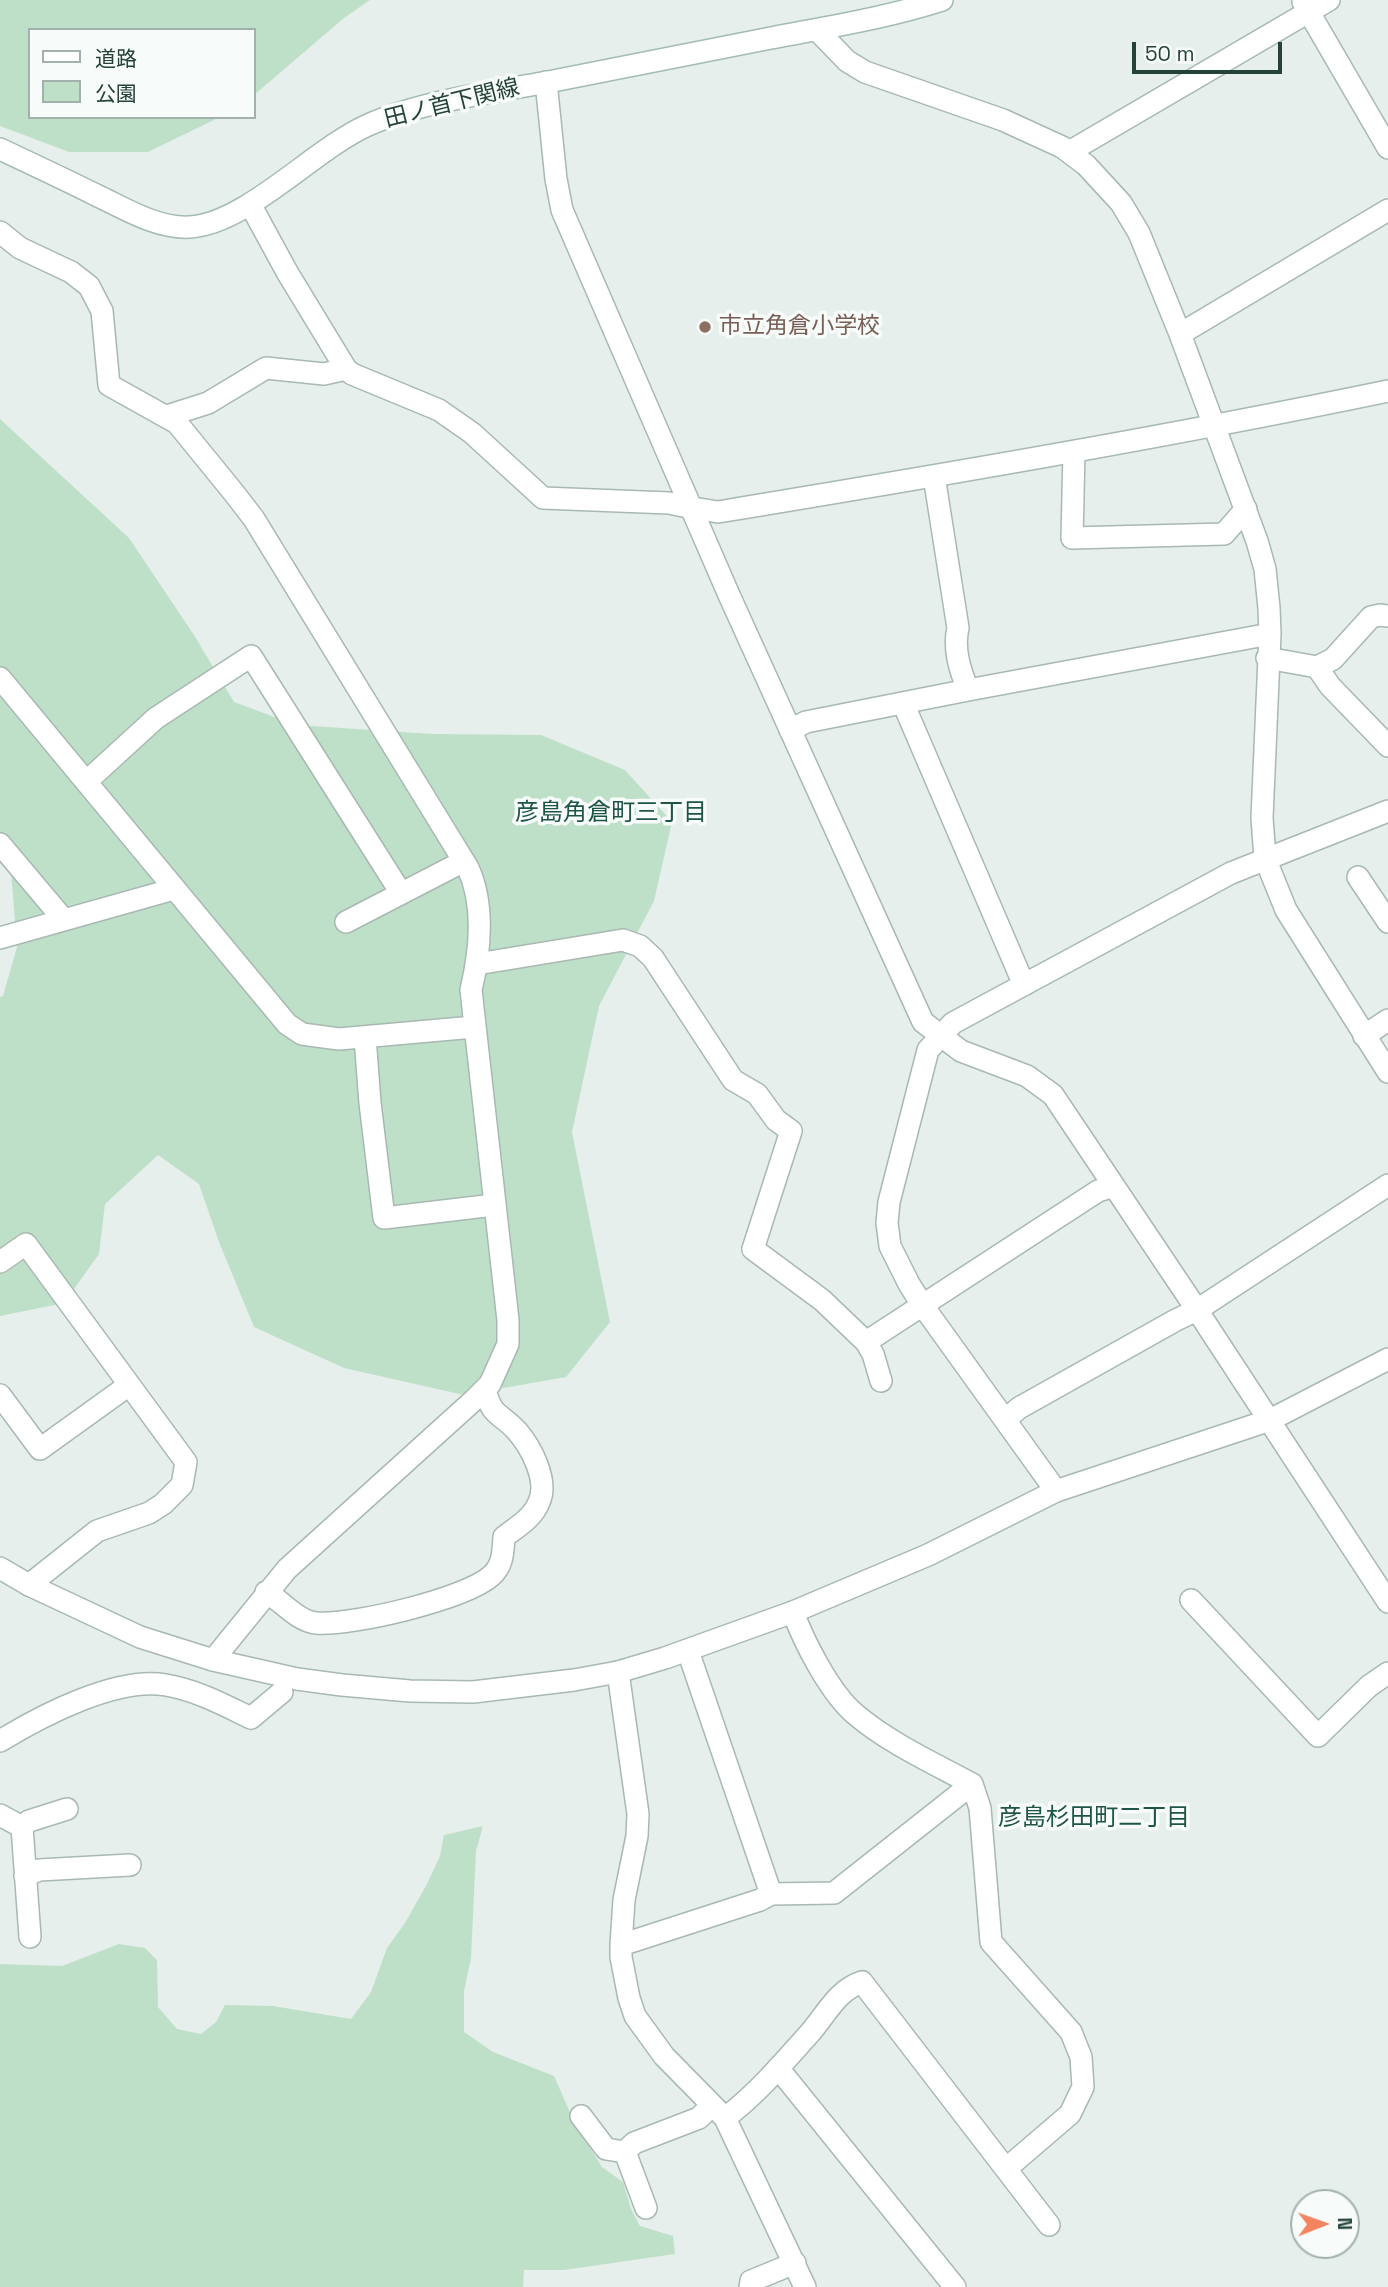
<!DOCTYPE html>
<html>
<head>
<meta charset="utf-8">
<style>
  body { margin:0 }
  #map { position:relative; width:1388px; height:2287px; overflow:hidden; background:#e6efeb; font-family:"Space Grotesk","Noto Sans JP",sans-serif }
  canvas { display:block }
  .legend { position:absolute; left:28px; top:28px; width:228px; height:91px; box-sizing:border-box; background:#f7fbf9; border:2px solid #a3b1ad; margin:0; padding:9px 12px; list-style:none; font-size:21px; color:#24423a }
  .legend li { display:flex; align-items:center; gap:14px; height:35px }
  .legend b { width:35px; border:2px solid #a3b1ad }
  .north { position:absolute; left:1290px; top:2189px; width:70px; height:70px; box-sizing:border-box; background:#f7fbf9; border:2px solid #a3b1ad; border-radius:50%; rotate:89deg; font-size:19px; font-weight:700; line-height:28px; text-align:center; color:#24423a }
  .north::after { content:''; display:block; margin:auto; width:24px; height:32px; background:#f4845f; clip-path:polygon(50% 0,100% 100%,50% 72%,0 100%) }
  .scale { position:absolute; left:1132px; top:42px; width:150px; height:32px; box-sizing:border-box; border:4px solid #24423a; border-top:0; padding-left:9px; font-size:21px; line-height:24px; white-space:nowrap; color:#24423a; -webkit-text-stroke:5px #f7fbf9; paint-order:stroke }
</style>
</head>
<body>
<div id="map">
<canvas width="1388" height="2287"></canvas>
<ul class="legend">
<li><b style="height:9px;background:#fff"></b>道路</li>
<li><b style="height:19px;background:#bfe0c8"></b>公園</li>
</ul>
<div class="north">N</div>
<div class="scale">50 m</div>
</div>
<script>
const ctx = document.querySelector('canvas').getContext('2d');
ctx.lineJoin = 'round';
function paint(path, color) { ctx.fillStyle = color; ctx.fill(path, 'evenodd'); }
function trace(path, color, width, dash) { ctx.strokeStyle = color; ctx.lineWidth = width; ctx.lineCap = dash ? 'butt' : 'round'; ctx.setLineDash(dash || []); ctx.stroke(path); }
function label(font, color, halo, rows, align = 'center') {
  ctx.font = font + ' "Space Grotesk","Noto Sans JP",sans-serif'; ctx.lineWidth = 7; ctx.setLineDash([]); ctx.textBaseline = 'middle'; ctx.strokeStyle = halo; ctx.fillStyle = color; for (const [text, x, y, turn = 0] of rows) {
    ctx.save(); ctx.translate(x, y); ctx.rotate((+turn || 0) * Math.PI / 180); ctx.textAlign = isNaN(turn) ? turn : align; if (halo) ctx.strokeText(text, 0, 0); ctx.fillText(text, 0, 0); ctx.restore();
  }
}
paint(new Path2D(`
  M0 0H370L344 18 254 95V30H30V117H220L148 152H69L0 126Z
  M0 419 129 538 194 635 234 702 296 725 433 734 541 735 625 770 672 822 654 901 599 1006 572 1132 610 1322 566 1377 464 1395 344 1368 254 1327 219 1242 199 1184 158 1155 105 1204 99 1254 64 1303 0 1316V997L3 996 17 947 9 845 0 843Z
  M483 1826 476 1851 471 1958 464 1991V2032L493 2052 554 2076 576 2126 602 2167 623 2182 631 2209 640 2226 673 2236 675 2254 564 2270H524L523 2287H0V1964L62 1966 119 1944 145 1948 157 1960 158 2007 177 2029 201 2034 216 2022 225 2005 273 2006 351 2019 371 1992 387 1948 405 1923 427 1884 440 1856 444 1835Z`), '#bfe0c8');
const minor = new Path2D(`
  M1303 2 1388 148
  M817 30 847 61 865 72 1003 120 1062 147 1086 165 1121 203 1139 233 1180 334 1257 541 1265 569 1269 608 1270 634 1262 818 1265 858 1286 910 1388 1072
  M546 82 556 179 562 210 729 595 923 1022 961 1051 1027 1076 1053 1095 1197 1310 1388 1602
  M1069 152 1329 0
  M250 204 287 272 346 369 352 374 439 410 472 433 543 498 669 503 693 508
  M0 232 20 248 71 272 89 286 102 311 109 385 177 423 234 493 254 519 468 868C485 905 480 952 471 990L508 1320V1344L490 1384 474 1400 287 1569 213 1660
  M1180 334 1388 210
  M167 416 208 403 266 368 324 374 346 369
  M1074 452 1072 538 1224 534 1246 509
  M934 476 958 628C953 649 960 670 968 690L1270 634
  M1267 658 1317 667 1330 686 1388 746
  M1317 667 1333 659 1371 617 1380 615 1388 616
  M0 678 287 1024 302 1034 339 1039 474 1027
  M903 703 1024 985
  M790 730 806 722 968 690
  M86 782 156 718 251 656 401 893
  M0 844 64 920
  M1358 877 1388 922
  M346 922 464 861
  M0 938 174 889
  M477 964 623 940 640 946 653 958 733 1080 757 1094 776 1120 791 1131 753 1249 822 1300 866 1342 873 1354 881 1381
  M1364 1036 1388 1020
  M365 1037 370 1103 384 1218 494 1205
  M0 1262 26 1244 186 1462 182 1485 163 1504 149 1513 97 1531 29 1585
  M866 1342 1098 1191 1114 1186
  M0 1395 40 1449 129 1385
  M1005 1420 1019 1408 1176 1320 1197 1310 1388 1185
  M1056 1491 923 1306 909 1284 890 1246 887 1223 889 1202 928 1050 953 1023 1231 873 1388 811
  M266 1592C282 1601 297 1621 316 1623 351 1626 465 1599 491 1576 503 1566 503 1552 504 1537 517 1527 533 1518 539 1502 549 1481 531 1447 517 1431 500 1412 492 1418 485 1389
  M1191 1600 1318 1736 1369 1686 1388 1673
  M793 1612C804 1642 830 1693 855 1714 889 1743 933 1763 972 1784L980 1808 991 1942 1071 2032 1081 2057 1083 2087 1070 2114 1007 2168
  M688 1651 771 1894
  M618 1672 638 1814 637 1836 624 1900 621 1945V1957L629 1998 635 2016 664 2056 725 2118 805 2287
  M0 1741C41 1716 117 1676 166 1685 196 1690 224 1705 251 1718L282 1692
  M0 1815 22 1827 30 1937
  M22 1827 29 1821 67 1809
  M25 1876 39 1870 130 1865
  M621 1945 760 1900 771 1894 834 1893 972 1784
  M778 2068 955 2287
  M581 2116 606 2149 625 2152 634 2143 699 2118 712 2105
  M725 2118C757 2094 782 2064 809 2034 826 2015 837 1990 862 1982L1049 2225
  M625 2152 646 2208
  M750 2287 751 2281 795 2263`);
const tertiary = new Path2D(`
  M693 508 718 512C942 475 1166 437 1388 391
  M0 1568 29 1585 140 1637 213 1660 297 1679 342 1685 410 1691 473 1692 574 1680 618 1672 665 1658 793 1612 928 1555 1056 1491 1270 1420 1388 1359`);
const secondary = new Path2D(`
  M0 149C32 164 64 179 96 195 124 208 157 229 190 227 246 224 314 149 368 125 420 102 491 92 548 82 622 67 697 53 771 38 828 27 886 18 942 0`);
trace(minor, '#a8b8b2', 24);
trace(tertiary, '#a8b8b2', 24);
trace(secondary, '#a4bbb3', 24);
trace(minor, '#fff', 21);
trace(tertiary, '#fff', 21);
trace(secondary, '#fff', 21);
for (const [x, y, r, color] of [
  [705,327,7,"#8d6e63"]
]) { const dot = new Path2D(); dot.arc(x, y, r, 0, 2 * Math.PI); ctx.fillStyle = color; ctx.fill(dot); trace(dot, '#f7fbf9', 2.5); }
label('23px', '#24423a', '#f7fbf9', [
  ["田ノ首下関線",452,104,-14]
]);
label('23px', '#785e54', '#f7fbf9', [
  ["市立角倉小学校",719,327]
], 'left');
label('24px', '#1f5548', '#f7fbf9', [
  ["彦島角倉町三丁目",611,813],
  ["彦島杉田町二丁目",1094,1818]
]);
</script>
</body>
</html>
